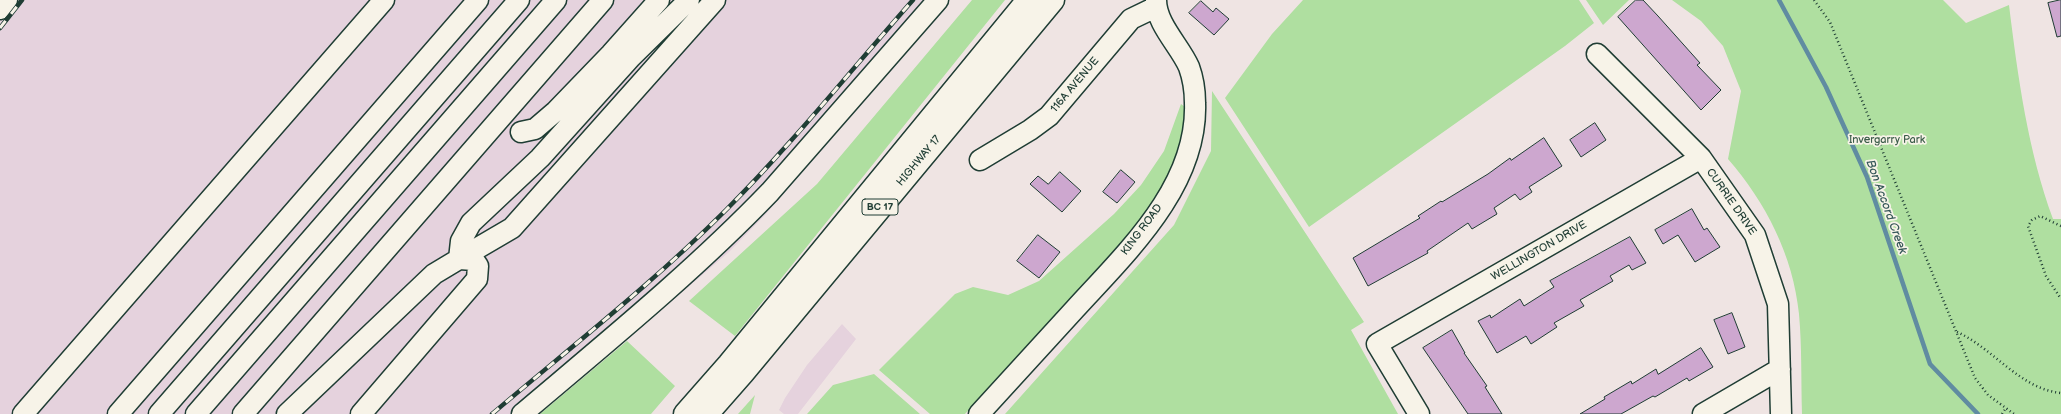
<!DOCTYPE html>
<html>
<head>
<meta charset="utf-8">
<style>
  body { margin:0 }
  canvas { display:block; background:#efe4e3 }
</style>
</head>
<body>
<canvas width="2061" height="414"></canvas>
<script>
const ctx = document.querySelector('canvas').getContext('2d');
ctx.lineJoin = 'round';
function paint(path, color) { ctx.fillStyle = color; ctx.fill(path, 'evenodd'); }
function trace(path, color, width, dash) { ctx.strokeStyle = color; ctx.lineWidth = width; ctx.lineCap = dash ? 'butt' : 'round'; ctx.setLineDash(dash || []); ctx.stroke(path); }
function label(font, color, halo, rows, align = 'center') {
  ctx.font = font + ' "Balsamiq Sans",sans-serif'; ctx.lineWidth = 3.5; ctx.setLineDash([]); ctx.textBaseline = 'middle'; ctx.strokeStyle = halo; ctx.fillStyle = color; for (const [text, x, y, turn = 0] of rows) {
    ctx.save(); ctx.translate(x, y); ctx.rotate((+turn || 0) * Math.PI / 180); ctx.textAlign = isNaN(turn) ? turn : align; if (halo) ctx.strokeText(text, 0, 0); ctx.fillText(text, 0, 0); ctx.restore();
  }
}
paint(new Path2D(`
  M0 0H949L765 215 729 252 540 414H0Z
  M842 324 856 339 798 414H784L779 410 785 398 807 365Z`), '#e5d2dd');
paint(new Path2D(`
  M972 0H1005L735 336 689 301 817 184Z
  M1303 0H1579L1594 23 1565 46 1309 227 1225 98 1272 34Z
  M1586 0H1629L1603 25Z
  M1672 0H1943L1966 23 2009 5C2018 78 2028 151 2053 219H2061V414H1802C1801 381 1802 347 1799 314 1793 255 1766 203 1728 159L1741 91 1723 46 1701 21Z
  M1212 91 1364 322 1351 330 1398 414H1005L1174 225 1211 151Z
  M1181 104 1189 110 1179 155 1154 204 1093 276 965 414H930L879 370 955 294 973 287 1008 295 1039 281 1114 214 1141 185 1164 151Z
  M627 341 675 386 651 414H540Z
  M874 374 920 414H807L833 385Z
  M755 395 750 414H738Z`), '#afdfa0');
trace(new Path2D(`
  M1779 0 1826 87 1867 177 1930 364 1978 414`), '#608ca1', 4.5);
const building = new Path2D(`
  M1636 0H1643L1658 16 1700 63 1697 65 1721 90 1701 110 1618 17Z
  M2061 0V36L2057 37 2048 3Z
  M1201 1 1213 12 1216 8 1229 19 1214 35 1189 13Z
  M1595 123 1606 140 1581 157 1570 140Z
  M1544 138 1562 166 1529 187 1532 192 1520 200 1515 194 1494 208 1497 214 1472 229 1468 223 1427 251 1428 253 1368 286 1353 258 1420 218 1418 216 1441 201 1442 202 1488 174 1510 158 1511 160Z
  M1121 170 1135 182 1117 203 1103 192Z
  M1060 172 1081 191 1062 212 1030 184 1038 176 1048 184Z
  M1692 209 1704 230 1707 228 1720 247 1695 262 1678 235 1663 244 1655 230Z
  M1038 235 1060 252 1039 278 1017 261Z
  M1630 237 1646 263 1632 270 1629 265 1610 276 1613 281 1580 300 1584 306 1554 323 1557 327 1531 344 1526 336 1497 353 1478 321 1490 315 1491 318 1520 299 1524 306 1554 287 1550 281Z
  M1732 313 1745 347 1728 354 1714 320Z
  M1452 330 1465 353H1464L1487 386 1485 387 1502 414H1468L1423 348Z
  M1701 348 1713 367 1689 381 1687 378 1655 397 1653 396 1621 414H1580L1605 399 1604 397 1631 381 1632 384 1656 369 1658 374Z`);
paint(building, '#cda7cf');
trace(building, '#1f3d34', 1);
const minor = new Path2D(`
  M689 0 631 57 540 158 471 223 461 241 459 259 512 228 715 0
  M0 9 7 0
  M1597 54 1701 158 1755 235 1778 304 1781 414
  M521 132 535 129 556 111 611 54 659 0
  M980 160 1030 130 1049 116 1131 19 1156 7
  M23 414 384 0
  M118 414 478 0
  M159 414 519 0
  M196 414 556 0
  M243 414 603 0
  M287 414 434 274 459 259 474 260 478 266 477 279 361 414
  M522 414C607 342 693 272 770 192L938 0
  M979 414C1011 379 1043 344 1075 309 1127 252 1198 186 1195 103 1195 91 1193 78 1189 67 1180 46 1156 24 1156 0
  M1419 414 1377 344 1701 158
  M1703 414 1780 369`);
const highway = new Path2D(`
  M685 414 729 364 1028 0
  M707 414 743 373 1053 0`);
trace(minor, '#1f3d34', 23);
trace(highway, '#1f3d34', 25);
trace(new Path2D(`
  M1814 0 1830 22 1975 378 1988 395 2014 414
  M2061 226 2040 216 2032 220 2028 226 2046 276 2061 299
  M1957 332C1993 348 2020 389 2061 393
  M2002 414 2006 408`), '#1f3d34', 2.5, [1, 3]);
trace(minor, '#f7f3e8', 20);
trace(highway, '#f7f3e8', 22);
const rail = new Path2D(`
  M0 28 22 0
  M492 414C571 347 653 283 726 210 792 144 851 70 913 0`);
trace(rail, '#1f3d34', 4.5);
trace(rail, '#f7f3e8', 3, [9]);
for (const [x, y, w] of [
  [880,207,36]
]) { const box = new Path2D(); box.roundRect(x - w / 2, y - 8, w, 16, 3); ctx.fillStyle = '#f7f3e8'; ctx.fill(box); trace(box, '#1f3d34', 1); }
label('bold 10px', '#1f3d34', null, [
  ["BC 17",880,207]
]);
label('11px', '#1f3d34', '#f7f3e8', [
  ["116A AVENUE",1075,85,-50],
  ["HIGHWAY 17",919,161,-50],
  ["CURRIE DRIVE",1731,202,55],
  ["KING ROAD",1142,230,-53],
  ["WELLINGTON DRIVE",1539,251,-30]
]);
label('11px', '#3c5d4a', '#f7f3e8', [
  ["Invergarry Park",1887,140]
]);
label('italic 12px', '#355758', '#f7f3e8', [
  ["Bon Accord Creek",1886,207,70]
]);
</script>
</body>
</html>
